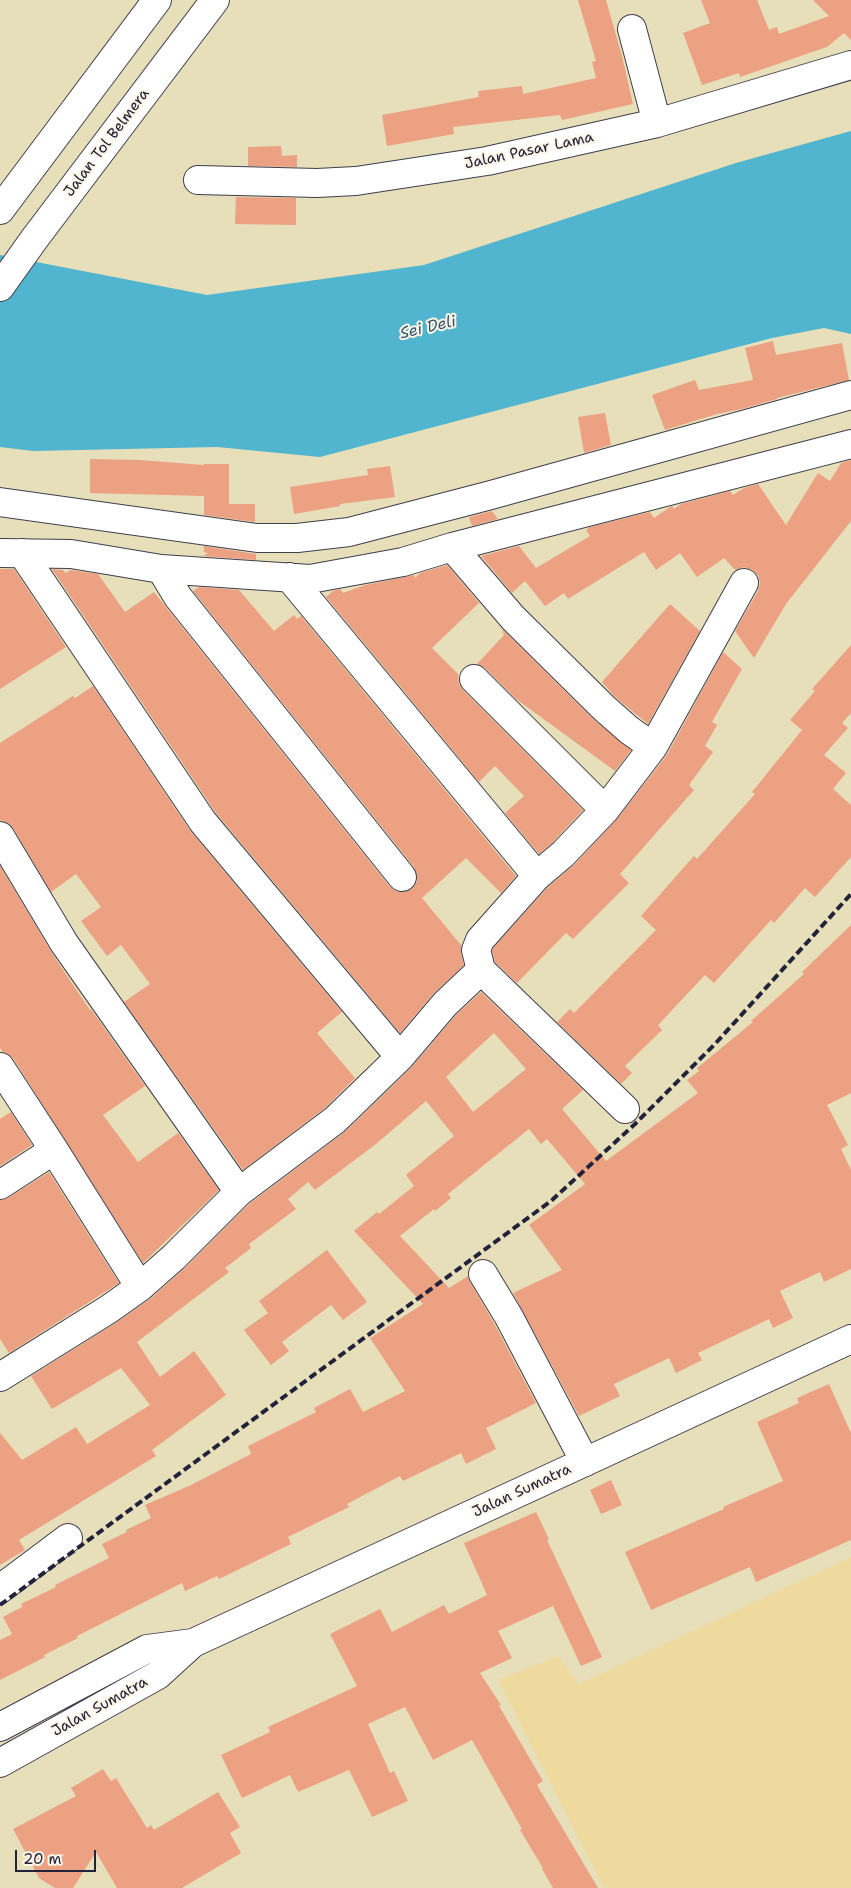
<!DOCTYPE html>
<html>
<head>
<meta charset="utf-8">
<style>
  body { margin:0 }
  #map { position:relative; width:851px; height:1888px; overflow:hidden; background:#e6dfba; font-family:"Shantell Sans",sans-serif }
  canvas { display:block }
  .scale { position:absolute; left:15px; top:1850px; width:81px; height:22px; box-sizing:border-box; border:2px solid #22223b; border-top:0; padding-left:6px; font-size:15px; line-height:18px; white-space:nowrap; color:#22223b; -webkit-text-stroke:4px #fcf5e5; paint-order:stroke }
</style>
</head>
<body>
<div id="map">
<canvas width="851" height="1888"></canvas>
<div class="scale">20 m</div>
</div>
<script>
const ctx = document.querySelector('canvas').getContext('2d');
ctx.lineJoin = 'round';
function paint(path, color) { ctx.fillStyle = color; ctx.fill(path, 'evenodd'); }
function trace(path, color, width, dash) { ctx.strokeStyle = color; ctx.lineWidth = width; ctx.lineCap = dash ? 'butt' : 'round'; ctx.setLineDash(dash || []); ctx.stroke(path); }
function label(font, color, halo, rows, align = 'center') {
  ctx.font = font + ' "Shantell Sans",sans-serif'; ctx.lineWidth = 4; ctx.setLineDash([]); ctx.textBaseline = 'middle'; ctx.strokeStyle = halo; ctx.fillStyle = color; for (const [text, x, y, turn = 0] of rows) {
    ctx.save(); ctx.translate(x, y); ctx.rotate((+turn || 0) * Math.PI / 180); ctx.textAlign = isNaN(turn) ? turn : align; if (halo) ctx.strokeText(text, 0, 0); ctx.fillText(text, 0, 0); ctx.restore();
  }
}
paint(new Path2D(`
  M851 1557V1888H604L498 1680 558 1656 579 1684Z`), '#eeda9e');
paint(new Path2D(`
  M851 131V334L824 328 772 338 320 457 217 447 33 451 0 447V255L207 295 424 265 736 163Z`), '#51b5d0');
paint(new Path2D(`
  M578 0H606L622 56 633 104 562 120 560 115 453 127 454 134 387 146 382 115 479 97 478 91 522 86 523 94 596 78 592 62 596 61Z
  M701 0H757L769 30 777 27 779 34 829 16 813 0H851V40L844 33 827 47 740 77 739 73 702 85 683 33 710 23Z
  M281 146 282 156 297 155V167L248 166V147Z
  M236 197 296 198V225L235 224Z
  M773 341 776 355 842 343 849 380 777 398V399L742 409 717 414 665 430 652 395 695 380 699 390 753 380 745 348Z
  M605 413 611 445 584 453 578 417Z
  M90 459 140 460 204 465V464H229V504H255V522L204 515V496L90 493Z
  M851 460V521L786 604 754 658 735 631 758 591 760 583 758 575 752 570 744 567 735 570 724 558 697 577 680 553 656 570 644 552 568 599 564 593 545 606 525 581 512 593 481 556 519 546 536 568 590 536 586 530 590 527 650 512 654 518 670 507 672 506 674 509 681 504 730 491 733 495 744 488 758 484 786 525 818 473 830 481 841 463Z
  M390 466 395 497 340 504V506L294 514 290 487 368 475 367 469Z
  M492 511 498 519 472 526 469 517Z
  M204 546 256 554V560L203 556 208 553 204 552Z
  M447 565 479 603 432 648 458 674 459 684 463 690 583 810 552 843 539 854 505 813 524 796 495 766 479 782 326 597 333 591 340 589 343 593 365 585 414 575 415 578 420 573Z
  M0 569H14L66 647 0 689Z
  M52 569 63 570 65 573 71 570 98 574 125 612 154 592 390 887 397 892H405L412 889 417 882V874L414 867 193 591 199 587 239 590 274 631 294 615 297 619 301 616 516 876 501 893 466 858 422 898 461 945V954L464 965 433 994 400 1033 216 813Z
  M670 604 700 631 648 724 615 697 602 682Z
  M502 629 593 719 631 750 615 771 516 699 485 668 477 664 504 635Z
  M851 645V713L842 723 848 728 824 755 846 773 833 789 851 805V857L815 897 805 888 774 923 771 920 714 983 705 975 658 1025 662 1030 625 1066 632 1073 621 1084 557 1022 570 1009 574 1013 656 930 641 916 694 856 697 859 755 794 752 792 802 730 790 720 815 691 812 689Z
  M723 652 742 669 712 722 717 725 705 746 713 752 689 785 694 790 620 874 629 883 573 939 566 933 517 983 495 962 492 951 493 948 548 887 574 865 617 819 667 755Z
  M93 686 191 832 342 1012 317 1033 355 1078 325 1108 243 1170 124 1002 150 984 121 945 107 956 81 921 101 907 76 874 51 892 13 828 8 823 0 820V743L73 696 75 698Z
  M0 866 55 958 90 1010 91 1009 145 1086 103 1115 138 1162 178 1133 219 1190 143 1263 13 1058 3 1052 0 1048Z
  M851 925V1093L827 1105 848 1145 841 1149 851 1170V1269L824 1282 820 1272 780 1291 793 1318 773 1328 769 1319 698 1353 702 1360 676 1373 669 1358 614 1384 620 1396 579 1416 513 1293 562 1270 529 1225 585 1184 547 1139 541 1144 529 1129 448 1194 451 1198 435 1211 434 1209 400 1236 449 1288 468 1276 470 1282 495 1325 536 1403 486 1428 496 1449 466 1464 461 1453 403 1481 400 1476 347 1504 349 1507 288 1537 291 1544 219 1579 217 1576 185 1591 182 1583 77 1636 78 1638 44 1655 45 1657 0 1680V1640L12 1634 3 1617 22 1607 21 1604 56 1587 55 1585 109 1558 102 1544 127 1532 126 1530 151 1518 145 1505 191 1485 251 1454 248 1446 316 1412 314 1408 350 1389 363 1412 405 1391 370 1338 423 1304 354 1231 377 1212 379 1214 414 1186 406 1175 454 1136 426 1101 376 1144 315 1190 308 1182 288 1199 296 1209 249 1244 251 1248 225 1268 229 1272 137 1342 160 1377 194 1351 226 1395 152 1450 156 1456 19 1540 25 1550 0 1565V1433L22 1460 76 1427 87 1444 150 1405 121 1368 52 1409 31 1376 117 1322 150 1299 185 1268 249 1204 346 1131 411 1068 456 1015 481 992 583 1090 562 1109 606 1161 698 1093 687 1080 699 1071 697 1068 753 1022 751 1021 804 974 802 972ZM494 1033 526 1069 473 1112 446 1077Z
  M11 1112 32 1145 0 1166V1119Z
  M49 1172 119 1283 9 1353 0 1339V1200L8 1198Z
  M327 1250 367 1302 343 1320 331 1305 282 1342 289 1351 271 1365 244 1330 268 1313 259 1301Z
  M829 1384 851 1433V1540L756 1582 750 1567 651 1610 625 1552 724 1509 723 1507 783 1481 757 1422 799 1403 797 1398Z
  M611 1480 622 1505 601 1514 590 1490Z
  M536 1512 549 1539 547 1540 602 1657 581 1666 553 1606 498 1631 512 1658 480 1673 501 1705 499 1706 543 1781 537 1785 598 1888H553L542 1869 543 1868 520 1830 522 1829 472 1740 433 1760 405 1707 368 1724 390 1773 394 1771 408 1801 372 1817 349 1770 298 1792 290 1775 242 1798 221 1755 270 1732 268 1727 357 1686 330 1634 380 1609 392 1632 444 1605 449 1614 487 1595 464 1543Z
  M103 1769 111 1781 116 1778 147 1828 151 1825 154 1830 218 1792 240 1827 230 1833 241 1853 182 1888H117L96 1852 73 1888H55L39 1878 13 1829 76 1796 71 1788Z`), '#eca183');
const minor = new Path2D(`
  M632 29 657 123
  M198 180 317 183 356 181 487 161 657 123 851 65
  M0 502 257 538H297L349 532 491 495 851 395
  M452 547 513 618 604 708 629 730 653 747
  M0 553 71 554 161 569 310 579 403 562 452 547 851 444
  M22 553 203 822 400 1057
  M161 569 178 597 402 877
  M289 577 537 876
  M474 679 605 810
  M0 836 64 943 239 1192
  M481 970 476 950 480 940 537 876 563 854 605 810 653 747 744 583
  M0 1067 54 1150 140 1287
  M0 1185 54 1150
  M483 1274 509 1317 585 1462
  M0 1377 109 1309 140 1287 174 1257 239 1192 335 1120 400 1057 445 1004 481 970 625 1109
  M0 1589 68 1538`);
const highway = new Path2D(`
  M0 210 157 0
  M0 287 35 238 215 0
  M0 1727 147 1649 193 1643 851 1339
  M0 1763 158 1675 193 1643`);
trace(minor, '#3f3e4e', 30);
trace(highway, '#3f3e4e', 30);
trace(minor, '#fff', 28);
trace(highway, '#fff', 28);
trace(new Path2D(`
  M0 1605 551 1201 635 1124 715 1044 851 894`), '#22223b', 4, [8, 4]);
label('15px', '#22223b', '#fcf5e5', [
  ["Jalan Tol Belmera",107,143,-53],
  ["Jalan Pasar Lama",529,151,-12],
  ["Jalan Sumatra",522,1491,-25],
  ["Jalan Sumatra",100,1707,-29]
]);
label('italic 16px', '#32556f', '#fcf5e5', [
  ["Sei Deli",428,328,-13]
]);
</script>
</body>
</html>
